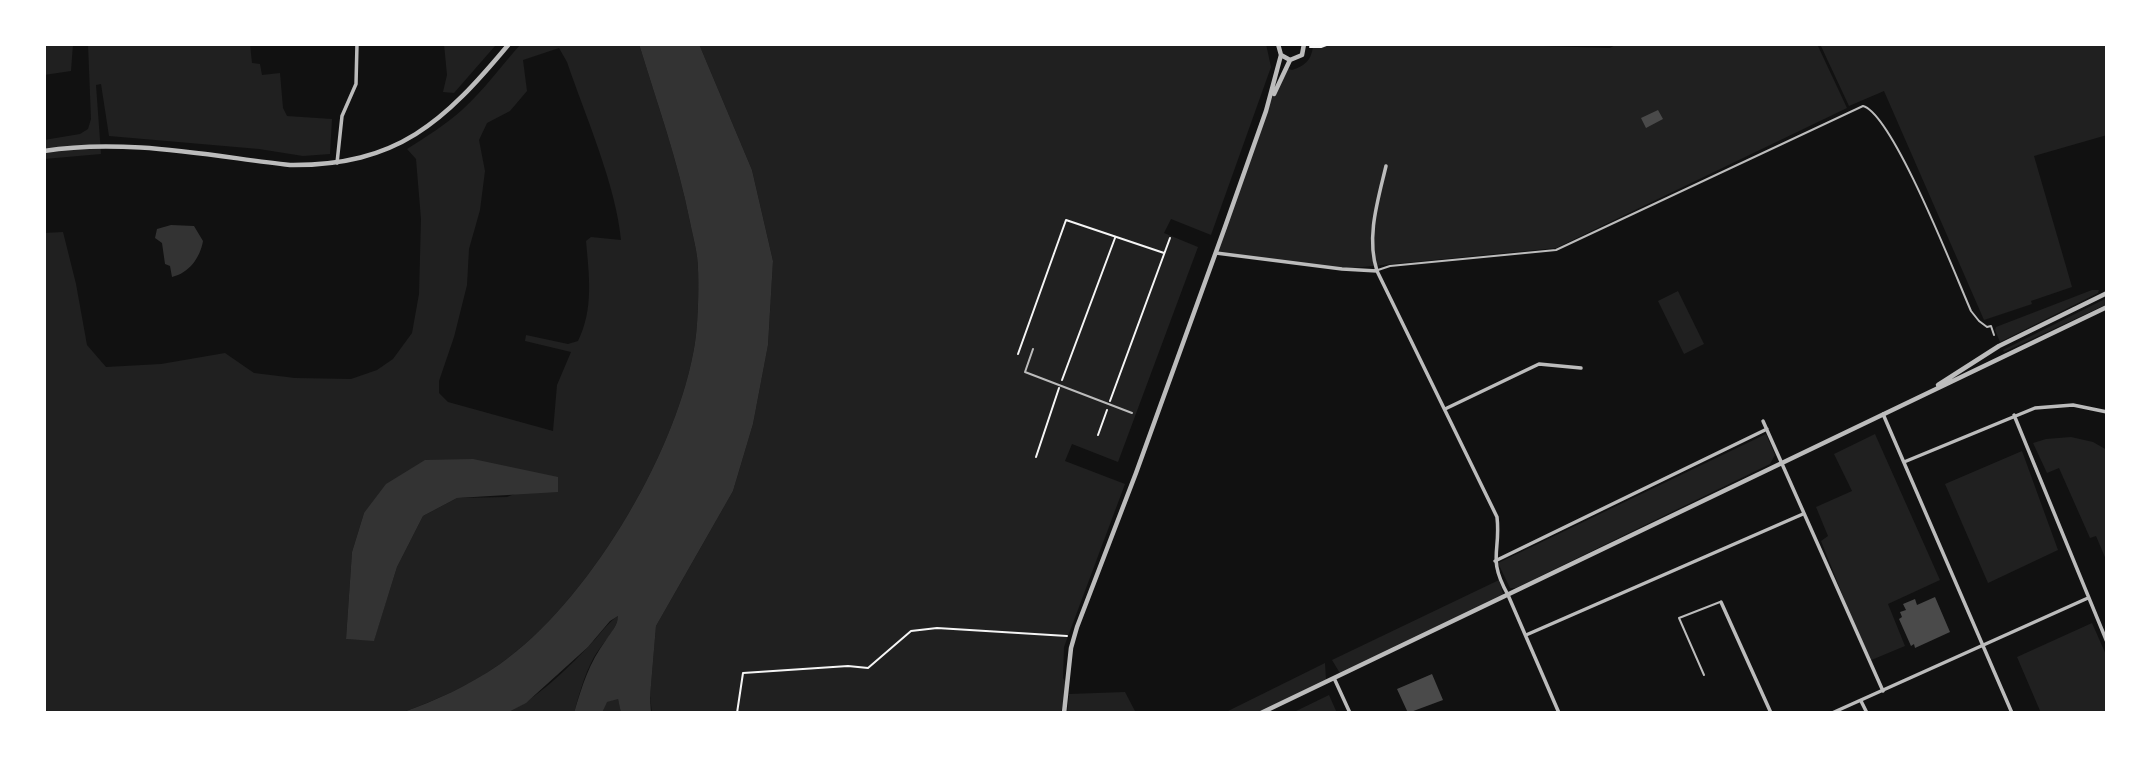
<!DOCTYPE html>
<html>
<head>
<meta charset="utf-8">
<style>
  body { margin:0 }
  #map { position:relative; width:2151px; height:757px; overflow:hidden; background:#111; font-family:Jost,sans-serif }
  canvas { display:block }
  .frame { position:absolute; inset:0; border:46px solid #fff; pointer-events:none }
</style>
</head>
<body>
<div id="map">
<canvas width="2151" height="757"></canvas>
<div class="frame"></div>
</div>
<script>
const ctx = document.querySelector('canvas').getContext('2d');
ctx.lineJoin = 'round';
function paint(path, color) { ctx.fillStyle = color; ctx.fill(path, 'evenodd'); }
function trace(path, color, width, dash) { ctx.strokeStyle = color; ctx.lineWidth = width; ctx.lineCap = dash ? 'butt' : 'round'; ctx.setLineDash(dash || []); ctx.stroke(path); }
paint(new Path2D(`
  M44 44H73L71 71 44 75Z
  M88 44H250L252 63 260 64 262 75 280 73 283 108 287 116 332 119 330 154 303 156 259 149 109 136 101 84 96 85 101 154 44 159V140L80 134 88 129 91 119Z
  M444 44H494L495 46 454 93 443 92 447 75Z
  M521 44H639C657 103 678 161 690 222 693 237 698 254 698 269 699 291 698 333 693 354 673 458 587 603 500 664 469 686 436 700 401 713H44V233L63 232 76 284 87 345 106 367 161 364 225 353 254 373 295 378 351 379 377 370 393 359 412 333 419 294 421 219 416 159 407 149C426 137 445 125 462 110 484 90 501 66 521 44ZM559 48 567 62C585 115 616 185 621 240L591 237 586 241C589 275 594 309 578 341L568 344 526 335 525 341 571 352 557 385 553 431 448 402 439 393V381L454 337 467 285 469 249 480 210 485 171 479 140 487 123 510 111 527 91 523 60ZM558 477 507 497 457 498 423 516 397 567 374 640 346 639 352 552 364 513Z
  M699 44H1266L1271 67 1211 235 1171 219 1164 233 1198 247 1118 462 1072 444 1065 461 1125 484 1064 647 1063 678 1067 684 1061 713H652L650 696 656 626 733 491 753 424 768 345 773 261 752 170Z
  M1329 44H1478L1610 48 1617 44H1817L1847 108 1556 248 1342 269 1216 252 1266 111 1286 68 1292 70C1304 66 1311 61 1313 47Z
  M1820 44H2107V135L2034 156 2072 287 2031 301 2032 304 1984 320 1884 91 1849 106Z
  M2092 290H2099L2098 293 2000 342 1995 330 1996 327Z
  M1678 291 1704 344 1684 354 1658 301Z
  M2107 298V304L2004 352 2003 350Z
  M1766 434 1775 455 1770 464 1516 588H1510L1498 563Z
  M1875 434 1940 580 1888 604 1905 646 1869 661 1821 541 1828 536 1816 507 1852 491 1834 454Z
  M2071 437 2093 442 2107 450V562L2096 536 2090 538 2059 468 2047 473 2033 443 2046 439Z
  M2022 451 2058 550 1988 583 1945 484Z
  M1499 580 1504 597 1341 675 1332 660Z
  M619 615C616 632 601 644 593 659 584 676 579 695 574 713H507C537 698 565 671 588 647 599 636 606 624 619 615Z
  M2092 623 2107 657V713H2041L2017 657Z
  M1325 663 1326 680 1260 713H1224Z
  M1125 692 1136 713H1067L1069 694Z
  M1329 695 1337 713H1292Z
  M618 698 621 713H602L606 702Z`), '#202020');
paint(new Path2D(`
  M639 44H699L752 170 773 261 768 345 753 424 733 491 656 626 650 697 651 713H621L618 699 607 702 602 713H574C582 686 589 663 606 640 611 632 618 625 618 616L610 621 588 647 526 703 507 713H401C437 700 468 686 500 664 587 603 673 458 693 354 698 333 699 291 698 269 698 254 693 237 690 222 678 161 657 103 639 44Z
  M171 225 194 226 203 241C200 258 189 273 172 277L170 266 165 264 162 243 155 238 157 229Z
  M473 459 558 477V492L457 498 423 516 397 567 374 641 346 639 352 552 364 513 386 484 425 460Z`), '#333');
paint(new Path2D(`
  M1658 110 1663 119 1646 128 1641 118Z
  M1935 597 1950 632 1915 648 1914 644 1911 646 1899 619 1902 617 1900 612 1906 610 1903 604 1915 599 1917 605Z
  M1432 674 1443 700 1408 713 1397 689Z`), '#4a4a4a');
trace(new Path2D(`
  M1310 47H1321L1329 44
  M1018 354 1066 220 1164 253
  M1062 380 1115 238
  M1110 401 1170 238
  M1098 435 1107 410
  M1036 457 1059 388
  M737 713 743 673 848 666 868 668 911 631 937 628 1067 636`), '#f5f5f5', 2);
trace(new Path2D(`
  M1533 44H1611
  M1378 270 1390 266 1556 250 1863 106C1893 114 1956 277 1971 311L1979 321 1987 327 1991 326 1994 335
  M1033 349 1025 372 1132 413
  M1704 675 1679 618 1720 602`), '#bcbcbc', 2);
trace(new Path2D(`
  M337 163 342 116 356 84 357 44
  M1386 166C1378 200 1366 237 1377 271L1497 517C1501 552 1487 558 1508 595L1559 713
  M1216 253 1342 269 1377 271
  M1445 409 1539 364 1581 368
  M1883 414 2012 713
  M2014 415 2107 642
  M1763 421 1883 691
  M1904 462 2035 408 2073 405 2107 412
  M1495 561 1767 429
  M1721 602 1771 713
  M1526 635 1803 514
  M1334 678 1350 713
  M1861 701 1867 713
  M1832 713 2088 598`), '#bcbcbc', 3.5);
trace(new Path2D(`
  M1278 44 1281 55 1290 60 1302 55 1304 44
  M1274 94 1290 60
  M44 151C125 138 210 156 290 165 398 166 444 122 509 44
  M1938 385 1999 346 2107 293
  M1064 713 1071 648 1077 627 1136 473 1225 227 1266 111 1281 55
  M1261 713 2107 307`), '#bcbcbc', 4.5);
</script>
</body>
</html>
